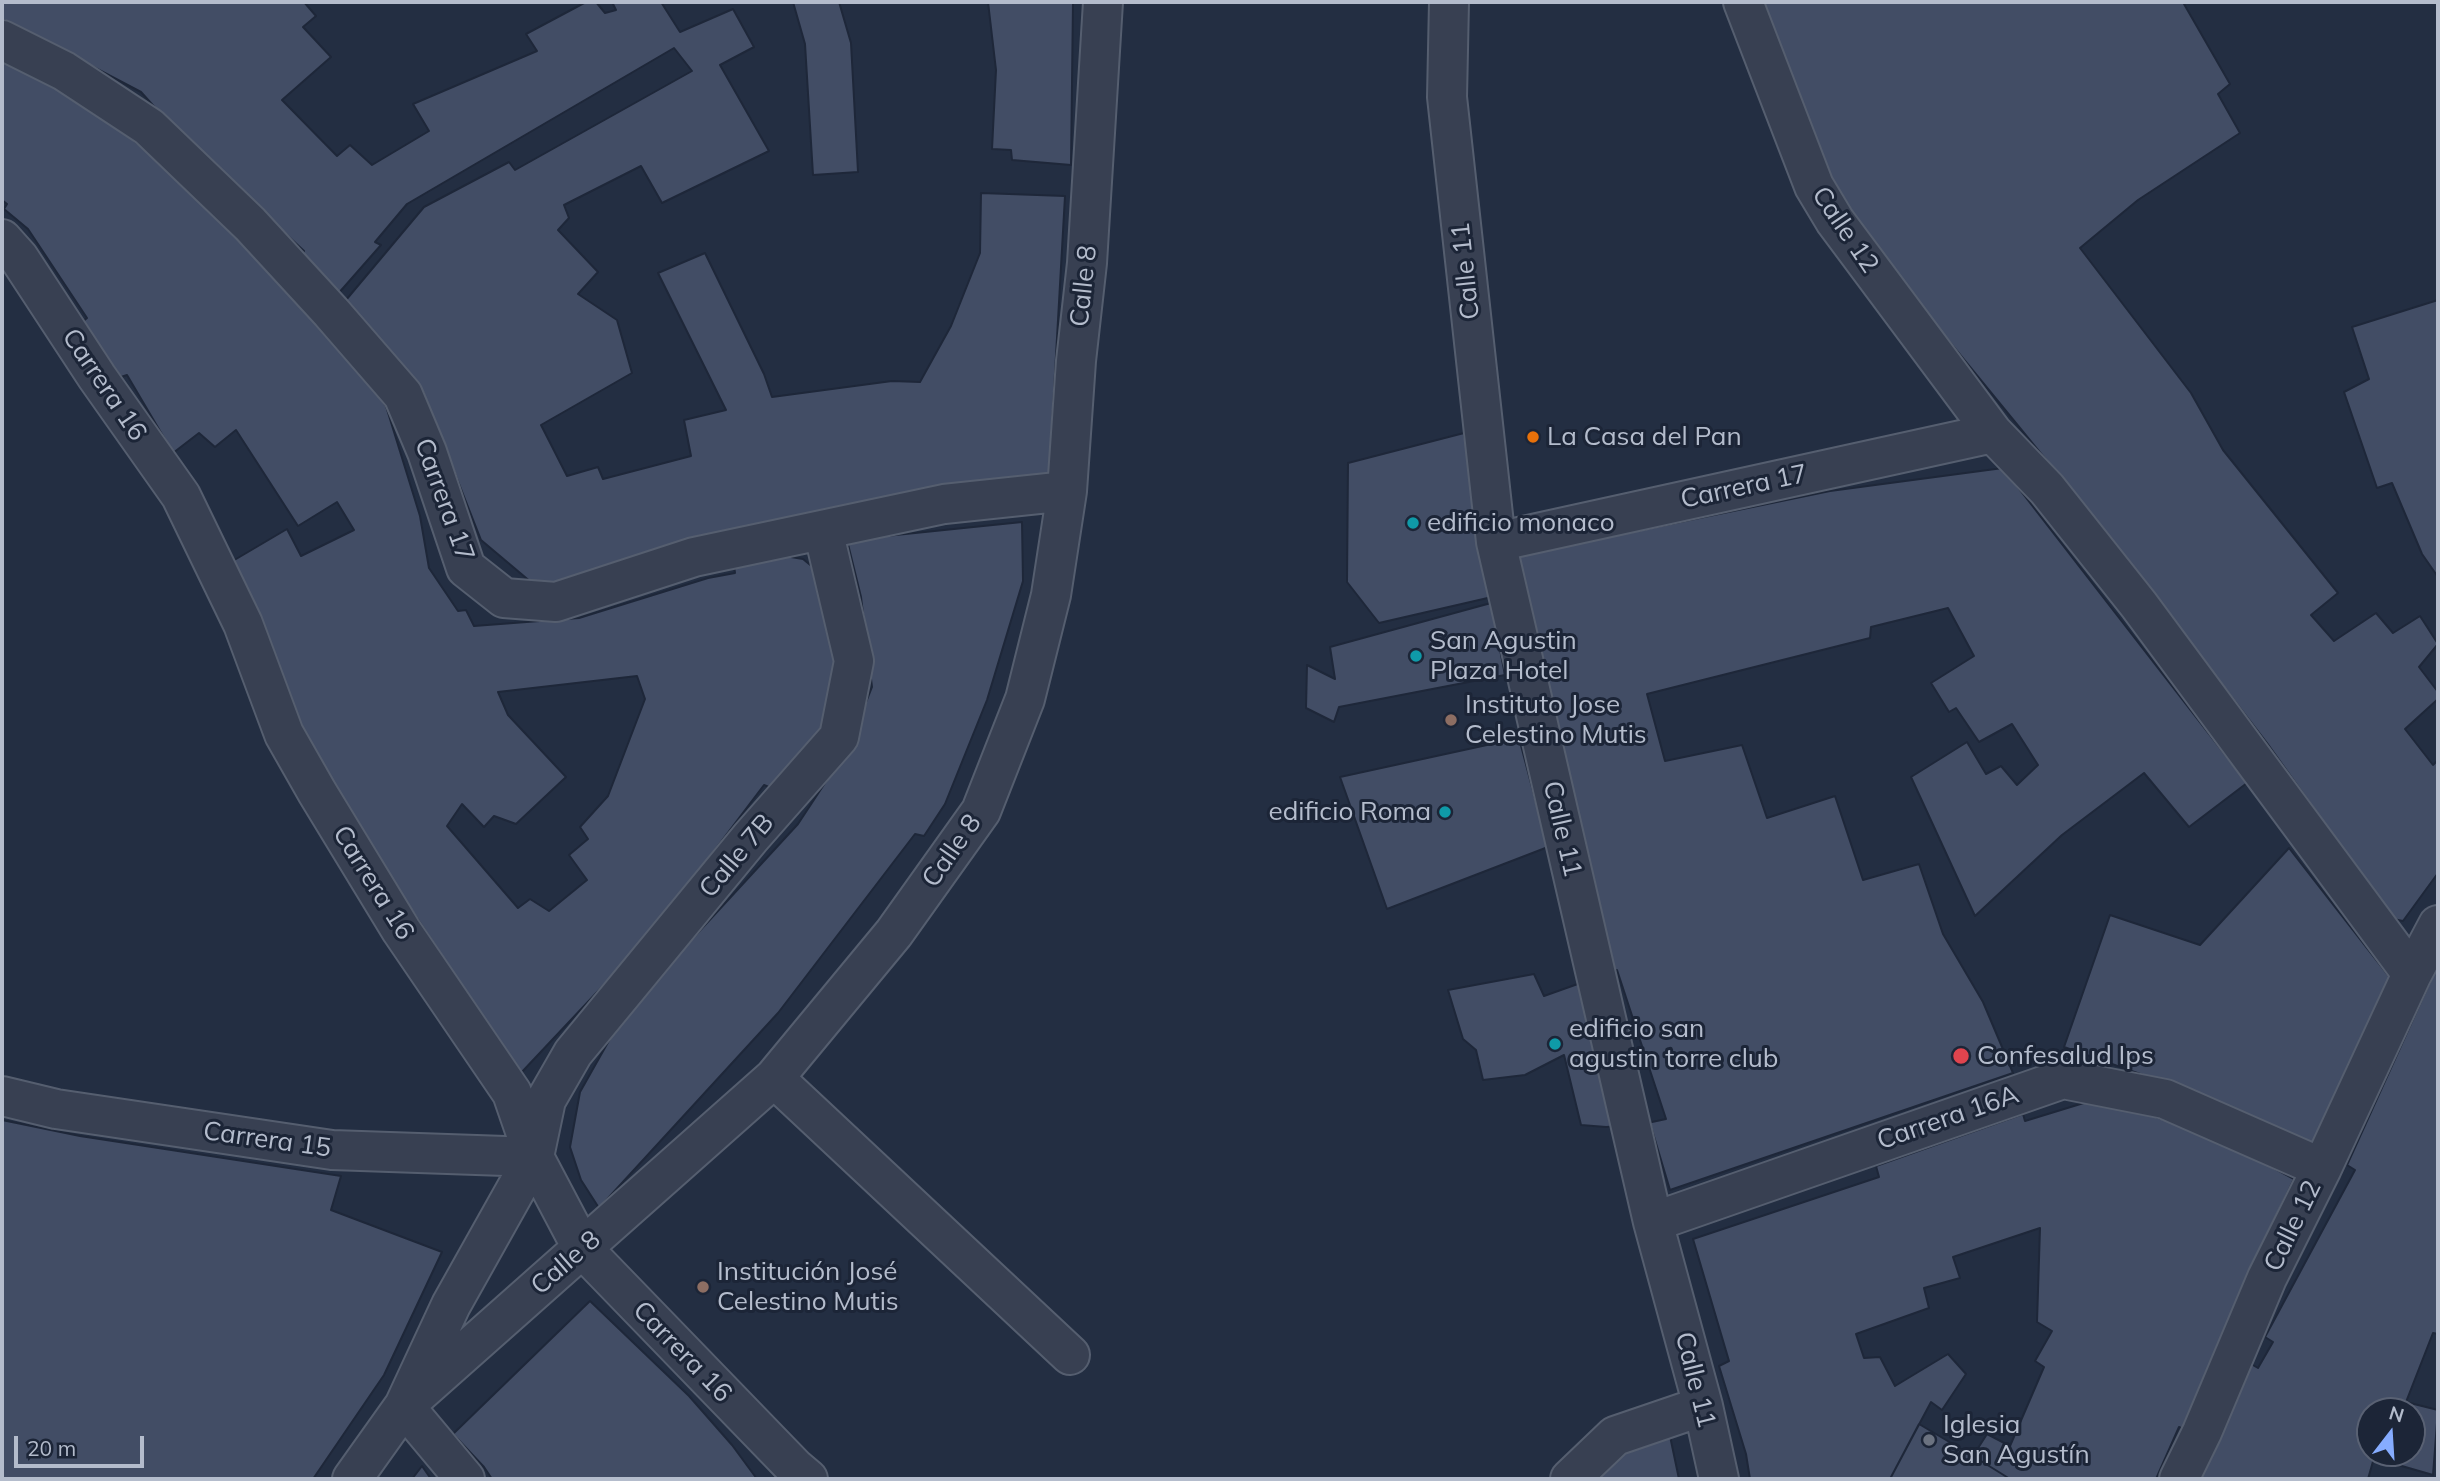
<!DOCTYPE html>
<html>
<head>
<meta charset="utf-8">
<style>
  body { margin:0 }
  #map { position:relative; width:2440px; height:1481px; overflow:hidden; background:#232e42; font-family:Mulish,sans-serif }
  canvas { display:block }
  .frame { position:absolute; inset:0; border:4px solid #b4bccc; pointer-events:none }
  .north { position:absolute; left:2356px; top:1397px; width:70px; height:70px; box-sizing:border-box; background:#1c2537; border:2px solid #596173; border-radius:50%; rotate:17deg; font-size:19px; font-weight:700; line-height:28px; text-align:center; color:#b4bccc }
  .north::after { content:''; display:block; margin:auto; width:24px; height:32px; background:#86acff; clip-path:polygon(50% 0,100% 100%,50% 72%,0 100%) }
  .scale { position:absolute; left:14px; top:1436px; width:130px; height:32px; box-sizing:border-box; border:4px solid #b4bccc; border-top:0; padding-left:9px; font-size:21px; line-height:24px; white-space:nowrap; color:#b4bccc; -webkit-text-stroke:5px #1c2537; paint-order:stroke }
</style>
</head>
<body>
<div id="map">
<canvas width="2440" height="1481"></canvas>
<div class="frame"></div>
<div class="north">N</div>
<div class="scale">20 m</div>
</div>
<script>
const ctx = document.querySelector('canvas').getContext('2d');
ctx.lineJoin = 'round';
function paint(path, color) { ctx.fillStyle = color; ctx.fill(path, 'evenodd'); }
function trace(path, color, width, dash) { ctx.strokeStyle = color; ctx.lineWidth = width; ctx.lineCap = dash ? 'butt' : 'round'; ctx.setLineDash(dash || []); ctx.stroke(path); }
function label(font, color, halo, rows, align = 'center') {
  ctx.font = font + ' Mulish,sans-serif'; ctx.lineWidth = 6; ctx.setLineDash([]); ctx.textBaseline = 'middle'; ctx.strokeStyle = halo; ctx.fillStyle = color; for (const [text, x, y, turn = 0] of rows) {
    ctx.save(); ctx.translate(x, y); ctx.rotate((+turn || 0) * Math.PI / 180); ctx.textAlign = isNaN(turn) ? turn : align; if (halo) ctx.strokeText(text, 0, 0); ctx.fillText(text, 0, 0); ctx.restore();
  }
}
const building = new Path2D(`
  M2 2H304L316 16 303 27 331 57 282 100 337 156 350 145 372 165 429 131 413 104 537 51 526 34 586 2H596L605 13 616 10 612 2H661L680 32 733 9 754 47 720 65 769 151 662 203 641 166 564 205 569 218 558 230 598 272 578 294 617 320 632 373 541 425 567 476 598 467 603 479 691 456 684 420 726 410 658 273 705 253 764 374 772 397 892 381 920 382 951 326 980 253 981 193 1065 196 1049 480 538 588 481 540 423 392 346 300 424 207 509 162 515 170 692 71 674 48 407 204 375 242 381 245 337 295 299 260 304 251 177 132 141 92 2 19Z
  M793 2H839L851 43 858 172 813 175 805 44Z
  M988 2H1073L1071 165 1012 160 1011 150 992 149 996 70Z
  M1762 2H2187L2184 4 2230 84 2218 94 2240 133 2138 200 2080 248 2191 393 2223 450 2338 593 2311 615 2334 641 2376 613 2393 633 2420 616 2438 644 2419 667 2438 692V699L2405 729 2433 765 2438 760V873L2403 921 2393 919 2267 743 2105 532 1912 296 1833 188Z
  M2 59 65 93 110 121 148 152 202 200 357 367 386 406 420 516 429 568 458 611 466 610 474 626 579 618 708 578 735 573 734 566 785 556 803 559 820 573 838 670 827 732 779 791 764 785 649 937 520 1074 380 862 305 743 231 562 287 529 301 556 354 530 337 502 298 526 236 430 215 447 199 433 173 453 127 375 121 377 81 323 87 318 28 229 4 209 7 204 2 200ZM637 676 645 699 608 796 580 827 588 839 569 855 587 880 549 911 530 899 518 908 447 826 462 804 484 827 494 816 516 824 566 777 508 715 498 692Z
  M2438 300V577L2422 554 2392 483 2377 488 2344 392 2369 379 2352 327Z
  M1464 433 1492 597 1379 623 1347 582 1348 463Z
  M2003 468 2247 783 2189 827 2144 773 2062 835 1975 916 1911 777 1967 742 1986 774 2001 766 2017 785 2038 765 2012 724 1979 742 1956 708 1949 712 1931 683 1974 656 1948 608 1871 627 1870 638 1647 694 1665 761 1742 745 1767 818 1835 796 1863 880 1919 864 1943 934 1983 1002 2013 1073 1670 1190 1553 799 1501 559 1830 491Z
  M1022 522 1023 581 987 700 945 804 924 836 915 834 778 1013 599 1208 581 1180 570 1147 580 1092 611 1037 682 950 798 824 848 748 872 687 861 597 847 540Z
  M1491 603 1505 675 1339 707 1334 722 1306 708 1307 665 1335 679 1330 647Z
  M1519 738 1548 847 1387 909 1340 777Z
  M2289 848 2391 979 2314 1151 2174 1086 2064 1047 2110 915 2200 945Z
  M2438 964V1334L2433 1333 2406 1402 2438 1410 2433 1475 2374 1458 2368 1479H2199L2251 1364 2258 1368 2273 1342 2265 1337 2355 1170 2347 1165ZM2370 1411H2412V1453H2370Z
  M1617 970 1666 1119 1638 1125 1606 1127 1581 1125 1564 1055 1525 1075 1483 1080 1476 1050 1463 1039 1448 990 1534 974 1544 996Z
  M2100 1098 2218 1138 2294 1179 2247 1277 2187 1431 2179 1427 2156 1479H2010L1973 1456 1987 1434 2010 1446 2044 1367 2035 1361 2052 1331 2037 1322 2040 1228 1953 1257 1960 1278 1924 1288 1929 1308 1856 1334 1864 1358 1880 1357 1895 1386 1948 1354 1966 1374 1942 1410 1931 1402 1890 1479H1750L1746 1454 1719 1366 1729 1361 1693 1239 1879 1177 1876 1166 2023 1114 2025 1121Z
  M2 1120 80 1136 341 1176 331 1210 442 1252 384 1375 313 1479H2Z
  M590 1301 689 1396 732 1445 757 1479H492L484 1467 453 1434Z
  M1919 1424 1973 1456 2010 1479H1890Z
  M1670 1436 1679 1479H1590L1619 1455Z
  M422 1466 431 1479H412Z`);
paint(building, '#424d65');
trace(building, '#1e2739', 2);
const minor = new Path2D(`
  M1449 2 1447 97 1496 542 1653 1222 1703 1406 1719 1479
  M1743 2 1814 186 1835 221 1993 433 2047 489 2139 605 2412 974
  M2 40 64 71 149 127 250 224 331 312 403 395 427 452 466 568 504 598 556 602 694 557 944 504 1067 491
  M2 239 19 258 97 377 181 496 243 624 284 734 317 792 401 930 512 1093 534 1157 582 1248 795 1468 808 1479
  M1496 542 1993 433
  M774 1078 1070 1355
  M2 1096 56 1109 332 1150 534 1157
  M1653 1222 2063 1079 2165 1099 2322 1168
  M352 1479 404 1406 774 1078 894 933 981 811 1025 699 1051 595 1067 491 1076 361 1087 263 1103 2
  M465 1479 404 1406 451 1305 534 1157 546 1100 573 1053 751 837 839 737 854 661 823 530
  M1570 1479 1615 1436 1703 1406
  M2179 1479 2202 1432 2267 1278 2322 1168 2412 974 2438 925`);
trace(minor, '#555e6f', 42);
trace(minor, '#384052', 38);
for (const [x, y, r, color] of [
  [1533,437,7,"#e8710a"],
  [1413,523,7,"#0f9aa8"],
  [1416,656,7,"#0f9aa8"],
  [1451,720,7,"#8d6e63"],
  [1445,812,7,"#0f9aa8"],
  [1555,1044,7,"#0f9aa8"],
  [1961,1056,9,"#e0444e"],
  [703,1287,7,"#8d6e63"],
  [1929,1440,7,"#6b7280"]
]) { const dot = new Path2D(); dot.arc(x, y, r, 0, 2 * Math.PI); ctx.fillStyle = color; ctx.fill(dot); trace(dot, '#1c2537', 2.5); }
label('26px', '#b4bccc', '#1c2537', [
  ["Calle 12",1845,230,56],
  ["Calle 11",1466,271,-96],
  ["Calle 8",1084,286,-84],
  ["Carrera 16",104,385,56],
  ["Carrera 17",1744,487,-12],
  ["Carrera 17",444,500,70],
  ["Calle 11",1562,829,77],
  ["Calle 8",952,851,-55],
  ["Calle 7B",737,856,-50],
  ["Carrera 16",373,883,58],
  ["Carrera 16A",1948,1118,-19],
  ["Carrera 15",267,1140,8],
  ["Calle 12",2293,1226,-64],
  ["Calle 8",566,1263,-41],
  ["Carrera 16",682,1352,46],
  ["Calle 11",1695,1380,76]
]);
label('26px', '#b4bccc', '#1c2537', [
  ["La Casa del Pan",1547,437],
  ["edificio monaco",1427,523],
  ["San Agustin",1430,641],
  ["Plaza Hotel",1430,671],
  ["Instituto Jose",1465,705],
  ["Celestino Mutis",1465,735],
  ["edificio Roma",1431,812,"right"],
  ["edificio san",1569,1029],
  ["agustin torre club",1569,1059],
  ["Confesalud Ips",1977,1056],
  ["Institución José",717,1272],
  ["Celestino Mutis",717,1302],
  ["Iglesia",1943,1425],
  ["San Agustín",1943,1455]
], 'left');
</script>
</body>
</html>
